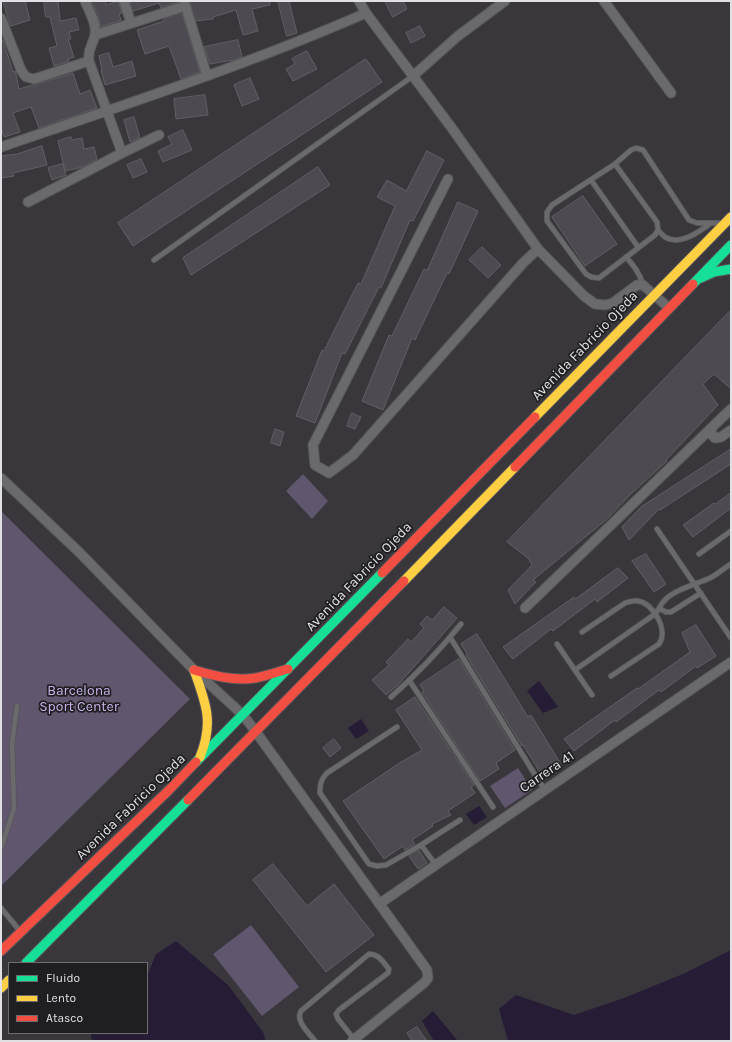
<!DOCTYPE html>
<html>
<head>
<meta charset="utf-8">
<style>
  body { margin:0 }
  #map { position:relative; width:732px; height:1042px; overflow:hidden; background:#39373b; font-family:Karla,sans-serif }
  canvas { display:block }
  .frame { position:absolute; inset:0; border:2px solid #e1e0e4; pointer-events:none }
  .legend { position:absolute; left:8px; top:962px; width:140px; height:72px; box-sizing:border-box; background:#1f1e21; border:1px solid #6d6c6f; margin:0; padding:5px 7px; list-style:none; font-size:12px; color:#e1e0e4 }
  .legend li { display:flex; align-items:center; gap:8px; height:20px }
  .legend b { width:20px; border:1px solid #6d6c6f }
</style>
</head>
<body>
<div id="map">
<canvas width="732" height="1042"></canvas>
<div class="frame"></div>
<ul class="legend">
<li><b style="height:5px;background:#16e098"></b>Fluido</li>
<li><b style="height:5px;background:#ffcf43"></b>Lento</li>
<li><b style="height:5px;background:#f24e42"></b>Atasco</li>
</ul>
</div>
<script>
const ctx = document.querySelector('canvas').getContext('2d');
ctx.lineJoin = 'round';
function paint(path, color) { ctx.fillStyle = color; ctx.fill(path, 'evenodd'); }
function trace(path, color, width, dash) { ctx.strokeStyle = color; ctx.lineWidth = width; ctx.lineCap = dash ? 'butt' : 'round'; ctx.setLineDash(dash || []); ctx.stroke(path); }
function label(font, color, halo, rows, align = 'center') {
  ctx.font = font + ' Karla,sans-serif'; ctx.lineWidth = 3.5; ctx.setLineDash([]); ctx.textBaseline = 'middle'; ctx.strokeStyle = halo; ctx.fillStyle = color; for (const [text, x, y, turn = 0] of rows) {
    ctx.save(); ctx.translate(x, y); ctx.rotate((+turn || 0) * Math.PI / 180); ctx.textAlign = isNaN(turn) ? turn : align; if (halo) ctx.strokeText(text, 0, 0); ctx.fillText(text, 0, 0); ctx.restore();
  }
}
paint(new Path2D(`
  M303 474 328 501 312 519 286 491Z
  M1 511 190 699 1 886Z
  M518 768 532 790 505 808 490 786Z
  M251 925 299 987 262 1016 213 954Z`), '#60566d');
paint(new Path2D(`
  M539 681 558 707 543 713 527 691Z
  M361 719 369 731 356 739 348 728Z
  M479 806 487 817 474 825 466 814Z
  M176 941 228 985 263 1032 266 1041H94L91 1038V1033H147V976L156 954Z
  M731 950V1041H508L499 1009 516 995 574 1015 624 998 683 974Z
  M433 1011 458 1041H434L422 1021Z`), '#271c36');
const building = new Path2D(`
  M3 1H25L30 20 11 26Z
  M44 1H58L60 21 76 18 79 30 69 32 71 39H68L74 57 68 59 69 61 54 66 49 48 57 46 50 17H46Z
  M92 1H106V5L118 1 122 13 119 14 121 20 101 27 98 15Z
  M130 1H178V2L161 8 159 3 133 11Z
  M190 1H270V5L252 9 258 31 243 35 236 10 213 17V19L196 21Z
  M278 1H289L297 33 287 36Z
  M385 1H403L407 9 393 17Z
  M182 13 200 72 181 79 169 46 145 54 137 30 164 21V19Z
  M420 26 425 36 411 43 406 33Z
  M1 40H3L13 72 15 71 16 74 19 89 73 73 80 94 90 90 97 108 39 128 31 107 13 113 20 132 4 137 1 128Z
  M238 40 242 57 233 60 210 64 204 47Z
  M307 51 317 69 293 81 286 69 295 64 292 59Z
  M109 53 113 67 132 61 136 76 105 85 101 70H102L99 56Z
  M366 59 382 82 133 246 118 223Z
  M250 78 259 99 242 106 234 85Z
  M205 95 208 115 176 119 174 99Z
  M134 117 140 138 130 142 124 120Z
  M183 130 192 150 163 162 158 151 172 144 168 137Z
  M71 137 72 140 82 138 84 149 94 147 97 159 83 167 65 171 58 141Z
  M42 146 47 165 13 173 14 176 1 178V156L17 154Z
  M427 151 444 160 413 221 410 220 381 288 379 287 345 354 342 353 315 423 296 416 322 350 324 351 358 283 361 284 395 206 377 197 387 180 406 191Z
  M141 159 147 172 133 178 127 165Z
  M63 164 66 175 52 180 48 168Z
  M318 167 330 185 191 275 183 258Z
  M583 196 617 244 585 266 552 217Z
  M458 202 478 211 449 274 447 273 415 340 412 338 383 410 362 401 389 335 392 336 424 269 427 270Z
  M482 247 501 265 488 278 469 260Z
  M731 310V389L714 374 703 384 718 405 666 460 667 461 633 492 607 519 533 580 536 582 515 604 508 590 532 565 528 558 507 542Z
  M352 413 361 417 355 429 347 426Z
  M275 429 284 432 280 446 271 443Z
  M731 449V464L660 510 659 509 629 540 622 527 641 507Z
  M731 493V508L693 537 683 525 714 503 715 504Z
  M646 554 666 584 654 592 632 561Z
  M618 568 628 578 597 602 595 599 553 631 551 629 513 659 503 647 574 597 575 599Z
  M444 607 457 618 398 685 386 695 372 680 389 665 386 662 408 639 411 642 424 628 420 624 427 616 432 620Z
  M696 625 716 656 697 668 696 666 661 692 659 690 616 722 615 720 574 751 564 739 637 688 638 689 690 652 682 633Z
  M477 634 528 717 531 715 562 766 543 777 523 745 522 746 466 655 467 654 461 644Z
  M459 659 515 750 496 763 499 769 480 781 422 692 424 691 420 685Z
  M415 697 474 785 471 787 475 793 448 811 451 815 432 824 433 826 412 840 415 844 405 850 403 846 384 859 343 801 401 762 422 750 396 710Z
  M334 739 341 748 330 757 323 748Z
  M419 850 427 863 418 869 409 856Z
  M273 864 307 906 334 884 374 935 326 972 253 880Z
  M417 1027 427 1041H412L407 1033Z`);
paint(building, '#4e4a52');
trace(building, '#615f63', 1);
const lane = new Path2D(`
  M615 164 657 222 658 230 655 235 599 278 591 277 586 274 547 221V212L552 205 615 164 631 150 636 148 643 150 689 220 697 223H721
  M591 180 638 247
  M658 230C660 232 662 235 665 237 680 246 699 232 711 223
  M626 257C633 265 640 273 643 285
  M154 260 413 76
  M657 529 731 638
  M699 554 731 531
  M660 609 666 612H671L701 593
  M582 632 625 603C629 602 633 600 638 601 653 603 669 630 659 644L611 676
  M450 637 540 783 546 790
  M557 644 592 695
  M575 670 655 614C659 610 660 605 664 601 673 590 697 584 710 578 718 574 724 568 731 564
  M409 680 493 807
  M391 697C416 675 440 650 461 624
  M397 727 327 773C321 779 320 784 320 793L369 864 377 866 386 865 421 845 460 820
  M421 845 436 865
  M1 848 14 809 12 743 17 706
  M1 908 20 931
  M315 1041C309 1033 295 1021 301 1011L369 954C379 954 383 962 389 969L388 973 339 1010 336 1014 338 1019 354 1039`);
const street = new Path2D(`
  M85 1C89 11 97 23 95 34 94 45 87 47 89 61L122 153
  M124 1 131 23
  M184 1 207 76
  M359 1 366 13 451 127 538 249 584 296 595 304 605 305 613 303 637 285H643L669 308
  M604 1 671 93
  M1 18 21 70 26 77 34 79 89 61
  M95 35 185 6
  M413 76 458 36 505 1
  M1 147C124 105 247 65 366 13
  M448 179 313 445 315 465 329 473 353 455 523 263 538 249
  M28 202 122 153 159 135
  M711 428 712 435 715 438 721 437 731 430
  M1 478 79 552 194 670 243 715 256 732 427 970 428 978 424 983 352 1041
  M525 608 731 409
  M379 904 731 662`);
const fast = new Path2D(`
  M701 278 714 272 731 269
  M693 284 731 245
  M196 762 382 573
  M26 963 188 800`);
const slow = new Path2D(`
  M535 417 731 217
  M404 581 515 467
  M194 670C206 703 214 723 200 757
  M1 988 9 980`);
const jam = new Path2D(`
  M515 467 693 284
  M382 573 535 417
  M194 670C214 676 234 681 255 678 266 676 277 672 288 669
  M188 800 404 581
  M1 951 169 790 196 762`);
trace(lane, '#575659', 6);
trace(street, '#575659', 11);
trace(fast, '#575659', 11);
trace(slow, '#575659', 11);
trace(jam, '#575659', 11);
trace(lane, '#6a696c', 4.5);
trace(street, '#6a696c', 9);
trace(fast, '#16e098', 9);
trace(slow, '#ffcf43', 9);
trace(jam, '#f24e42', 9);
label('14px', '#e1e0e4', '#1f1e21', [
  ["Avenida Fabricio Ojeda",585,346,-46],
  ["Avenida Fabricio Ojeda",359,577,-46],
  ["Carrera 41",547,772,-34],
  ["Avenida Fabricio Ojeda",131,807,-44]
]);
label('14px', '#cab2eb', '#1f1e21', [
  ["Barcelona",79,691],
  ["Sport Center",79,707]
]);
</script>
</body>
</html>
